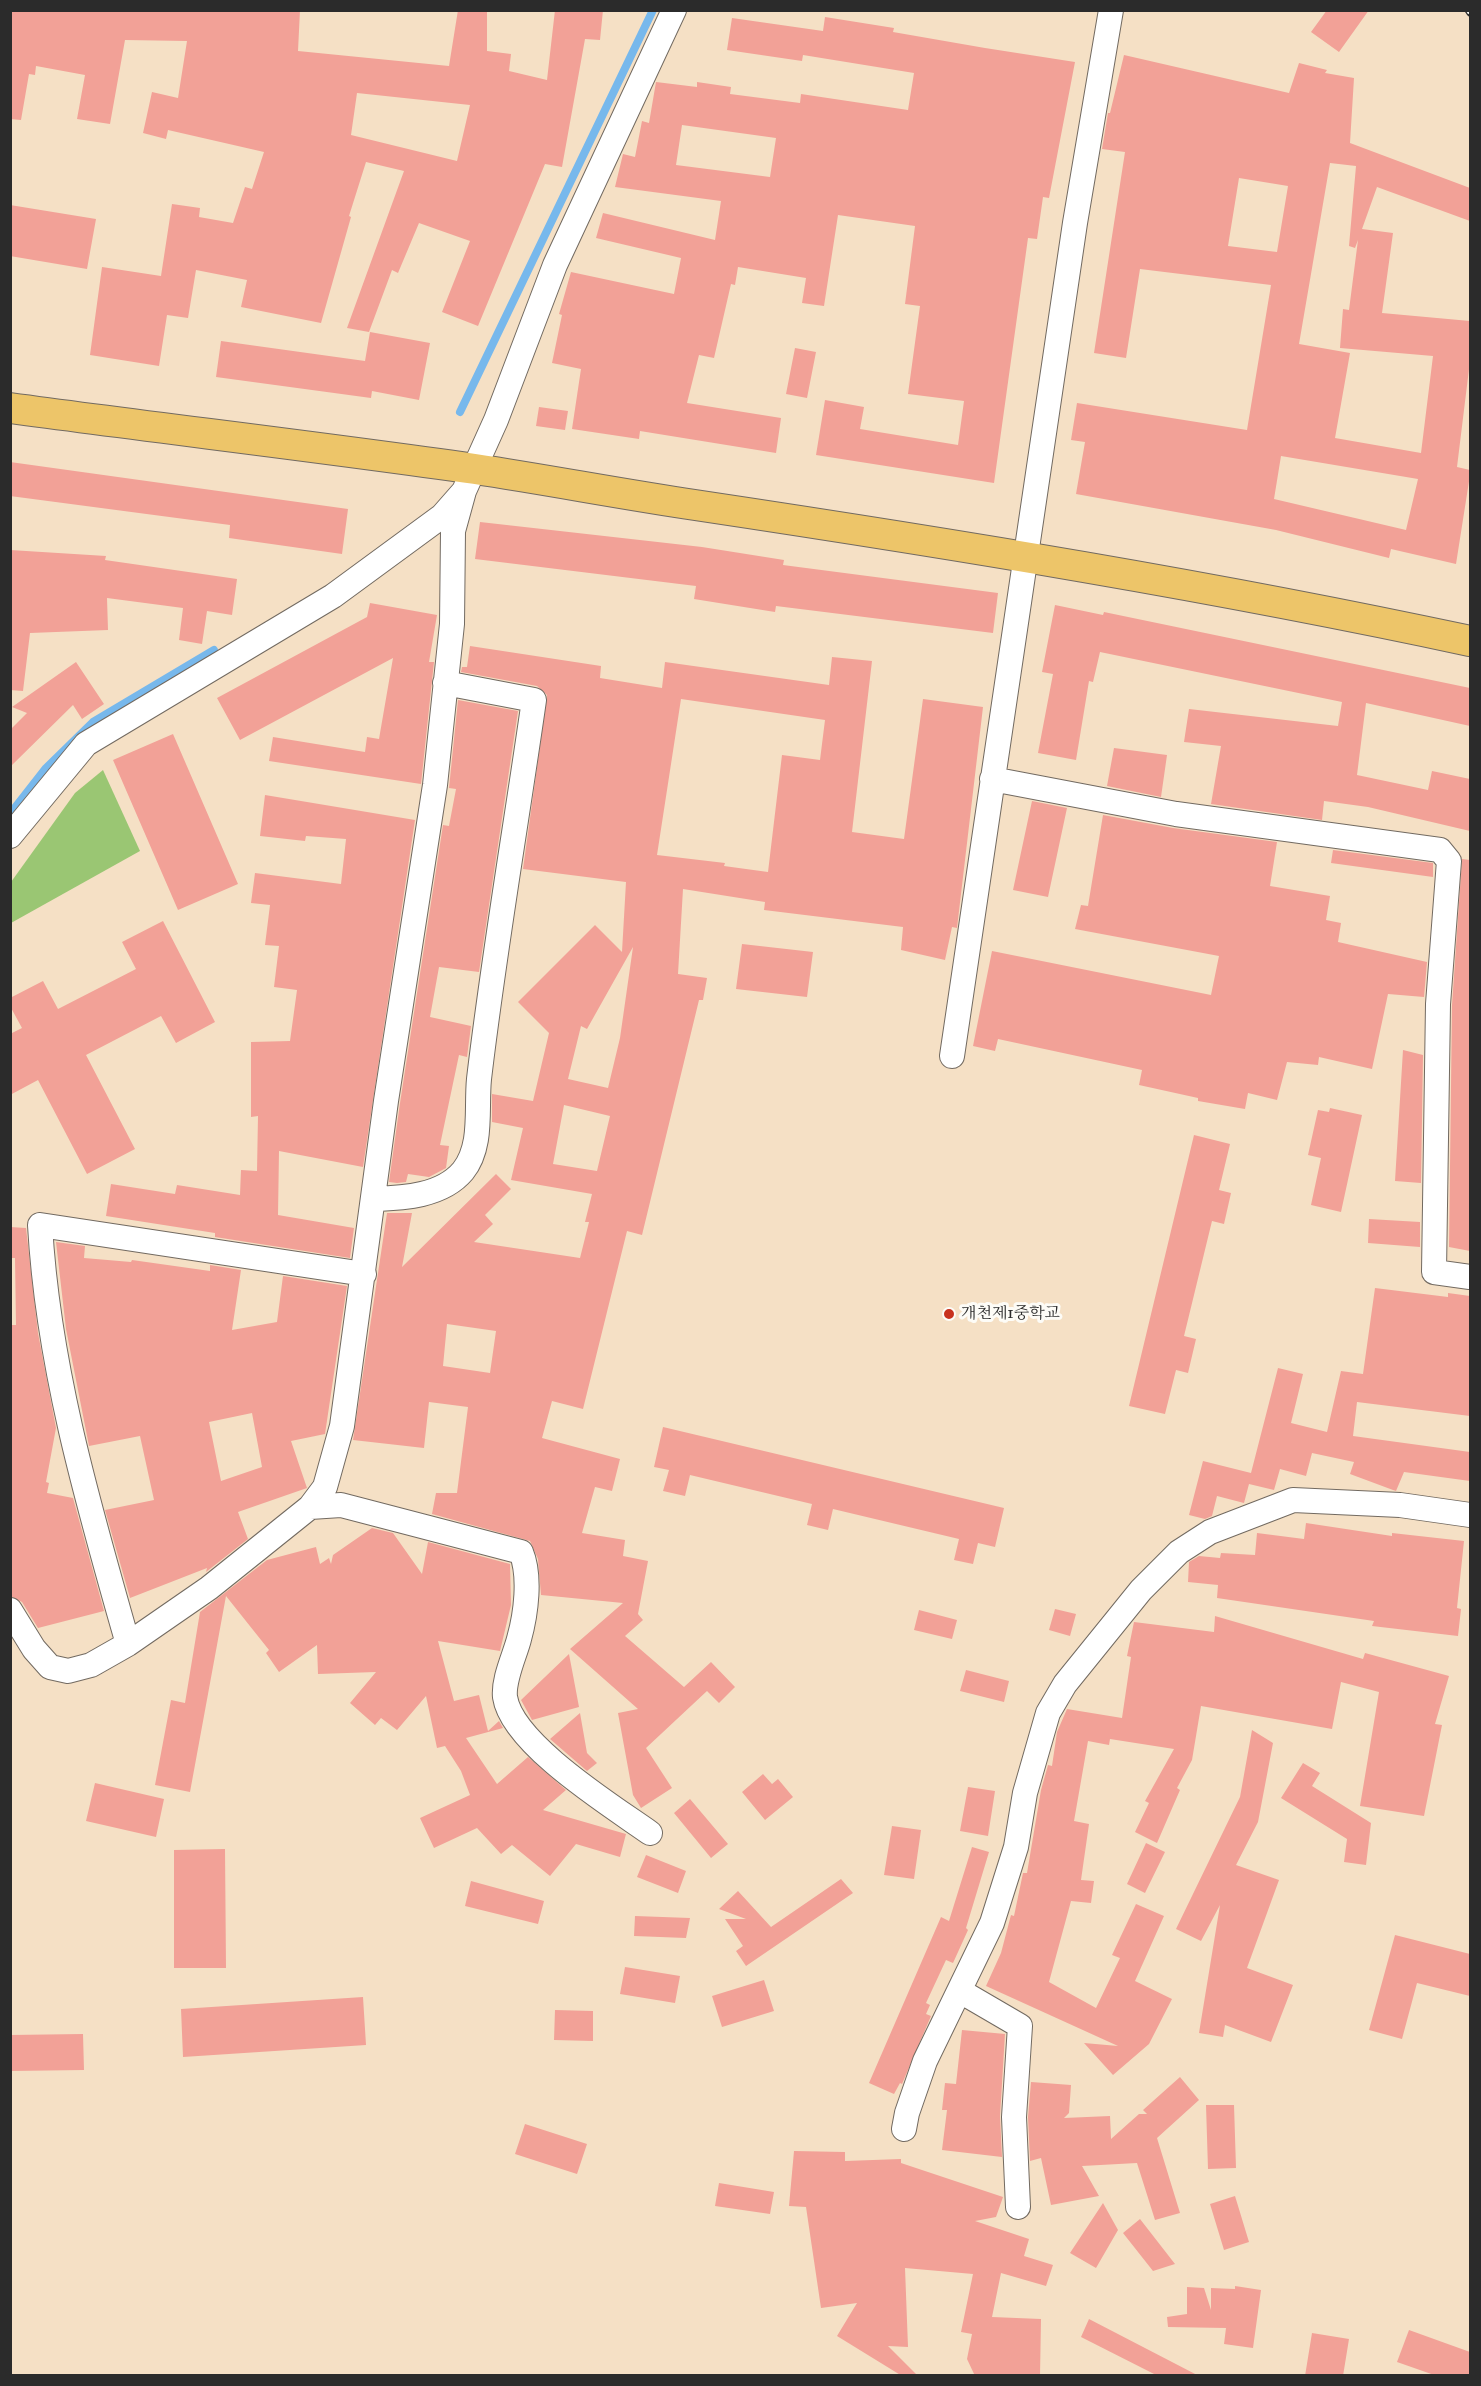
<!DOCTYPE html>
<html>
<head>
<meta charset="utf-8">
<style>
  body { margin:0 }
  #map { position:relative; width:1481px; height:2386px; overflow:hidden; background:#f5e0c5; font-family:"IM FELL Great Primer",serif }
  canvas { display:block }
  .frame { position:absolute; inset:0; border:12px solid #2b2b2b; pointer-events:none }
</style>
</head>
<body>
<div id="map">
<canvas width="1481" height="2386"></canvas>
<div class="frame"></div>
</div>
<script>
const ctx = document.querySelector('canvas').getContext('2d');
ctx.lineJoin = 'round';
function paint(path, color) { ctx.fillStyle = color; ctx.fill(path, 'evenodd'); }
function trace(path, color, width, dash) { ctx.strokeStyle = color; ctx.lineWidth = width; ctx.lineCap = dash ? 'butt' : 'round'; ctx.setLineDash(dash || []); ctx.stroke(path); }
function label(font, color, halo, rows, align = 'center') {
  ctx.font = font + ' "IM FELL Great Primer","Noto Serif KR",serif'; ctx.lineWidth = 6; ctx.setLineDash([]); ctx.textBaseline = 'middle'; ctx.strokeStyle = halo; ctx.fillStyle = color; for (const [text, x, y, turn = 0] of rows) {
    ctx.save(); ctx.translate(x, y); ctx.rotate((+turn || 0) * Math.PI / 180); ctx.textAlign = isNaN(turn) ? turn : align; if (halo) ctx.strokeText(text, 0, 0); ctx.fillText(text, 0, 0); ctx.restore();
  }
}
paint(new Path2D(`
  M103 770 140 851 11 923V882L75 793Z`), '#9ac673');
trace(new Path2D(`
  M460 412 653 10
  M10 814 46 768 93 722 214 650`), '#77b8ec', 8);
paint(new Path2D(`
  M10 10H300L298 51 449 66 458 10H487V51L511 54 509 71 547 80 555 10H603L600 40 585 39 562 167 545 164 478 326 442 312 470 241 419 223 398 273 392 270 369 332 347 328 404 171 366 162 349 216 351 217 321 323 241 307 247 280 196 270 188 318 167 315 159 366 90 355 102 267 161 276 172 204 200 208 199 217 233 223 245 187 252 189 264 152 168 130 166 139 143 133 152 92 178 98 187 41 125 40 110 124 77 119 85 75 36 66 35 75 29 74 21 120 10 119ZM357 93 470 105 457 161 351 135Z
  M1327 10H1369L1339 52 1311 32Z
  M825 17 894 28 893 32 985 48 1075 62 1049 198 1043 197 1037 239 1028 238 994 483 816 455 825 400 864 407 860 429 958 445 964 401 908 394 920 306 905 304 915 226 838 215 824 306 802 303 806 278 738 267 735 285 731 284 714 358 699 355 687 403 781 418 776 453 640 431 639 439 572 429 581 369 552 363 562 315 559 314 571 272 674 294 681 258 596 238 603 213 715 240 721 201 615 187 623 154 635 157 642 121 649 123 656 82 697 87V82L731 87 730 94 800 103 801 94 908 110 914 73 803 55 802 61 727 50 732 18 823 31ZM682 125 776 138 770 177 676 165Z
  M1124 55 1289 93 1299 63 1327 70 1325 73 1354 78 1350 143 1470 188V221L1377 187 1362 229 1393 233 1382 313 1470 321V361L1457 467 1470 470V475L1456 564 1391 549 1389 558 1276 530 1076 494 1085 442 1071 440 1077 403 1247 430 1271 285 1140 269 1126 358 1094 353 1125 152 1102 149 1108 113H1110ZM1330 163 1356 166 1349 246 1355 248 1358 240 1349 310 1343 309 1340 348 1433 356 1421 453 1335 438 1350 353 1299 344ZM1239 178 1288 186 1277 252 1228 246ZM1281 456 1418 479 1406 530 1274 499Z
  M10 205 96 219 87 269 10 256Z
  M370 332 430 343 419 400 372 391 371 398 216 377 221 341 365 361Z
  M795 348 816 352 807 398 786 394Z
  M539 407 568 411 565 430 536 426Z
  M10 462 348 509 342 554 229 538 230 525 10 496Z
  M480 522 702 547 784 560 783 565 998 593 993 633 776 606 775 612 694 599 696 586 475 559Z
  M10 550 106 556 105 560 237 579 232 615 207 611 202 644 179 640 183 608 107 598 108 630 30 633 23 691 10 690Z
  M370 603 437 615 429 662H434L421 784 269 761 273 737 365 752 367 737 379 739 393 658 240 740 217 698 367 617Z
  M1055 605 1103 615 1104 612 1470 688V726L1366 703 1357 775 1428 790 1432 771 1470 779V831L1368 807 1324 801 1322 820 1211 804 1221 746 1184 742 1189 709 1338 726 1342 702 1100 652 1093 682 1089 681 1076 760 1038 753 1053 674 1042 672Z
  M470 646 601 666 600 678 662 688 665 662 829 685 832 657 872 661 852 832 904 839 923 699 983 707 957 928 952 927 945 960 901 950 903 927 764 910 765 902 683 889 678 974 707 978 703 1000H699L642 1235 627 1231 583 1409 552 1401 542 1438 620 1459 612 1491 595 1487 582 1533 625 1540 623 1556 648 1561 638 1614 643 1620 625 1636 684 1687 711 1662 735 1687 719 1703 707 1691 646 1748 672 1788 641 1808 633 1795 618 1713 638 1709 570 1649 623 1603 541 1595 538 1559 530 1541 432 1514 436 1493H457L468 1407 429 1402 424 1448 353 1440 387 1213H412L402 1267 496 1174 511 1189 485 1215 493 1224 474 1242 580 1258 589 1222H585L592 1194 511 1180 523 1128 492 1122V1094L533 1101 549 1033 518 1002 595 925 622 952 626 882 523 869 547 695 537 686 461 672 462 667H467ZM681 699 825 720 820 760 782 755 768 872 724 866 725 863 657 855ZM633 947 620 1038 608 1088 568 1079 581 1026 587 1029ZM564 1105 610 1116 597 1171 553 1164ZM447 1324 496 1331 490 1373 443 1366Z
  M76 662 104 704 82 719 73 705 10 767V730L27 713 12 707Z
  M458 700 518 711 479 972 439 967 430 1017 471 1026 467 1057 459 1055 440 1145 449 1146 446 1168 429 1177 408 1174 406 1182 397 1183 389 1182 400 1103 443 825 449 826 456 789 449 788Z
  M173 734 238 884 178 910 113 760Z
  M1114 748 1167 755 1161 797 1107 786Z
  M265 795 415 820 363 1167 279 1151 278 1215 354 1228 350 1258 215 1237V1233L106 1216 111 1184 175 1194 177 1185 240 1195 241 1170 257 1171 258 1116 251 1117V1042L290 1041 297 990 274 987 279 946 265 945 270 905 251 903 255 873 341 884 346 839 306 836 305 841 260 836Z
  M1032 801 1067 808 1048 897 1013 890Z
  M1103 815 1173 828 1277 842 1270 886 1330 896 1326 920 1341 923 1338 942 1427 962 1424 997 1388 994 1372 1069 1319 1057 1318 1065 1287 1062 1277 1100 1248 1093 1245 1109 1198 1101V1098L1139 1085 1142 1070 998 1039 995 1051 973 1046 992 951 1211 995 1219 956 1075 929 1081 905 1088 906Z
  M1333 850 1433 863V877L1331 863Z
  M1462 859 1470 860V1251L1449 1247 1452 1005Z
  M163 921 215 1022 176 1043 161 1016 86 1055 135 1149 87 1174 38 1080 10 1095V1034L22 1028 10 1006V998L43 981 58 1009 136 969 122 942Z
  M742 944 813 952 807 997 736 989Z
  M1403 1050 1423 1055 1421 1183 1395 1181Z
  M1330 1108 1362 1115 1341 1212 1311 1205 1321 1158 1308 1155 1318 1110 1329 1112Z
  M1194 1135 1230 1144 1219 1190 1231 1193 1224 1224 1212 1221 1184 1336 1196 1339 1188 1373 1176 1370 1165 1414 1129 1406Z
  M1369 1219 1420 1222V1247L1368 1243Z
  M10 1227 26 1228 38 1333 56 1428 46 1482 49 1483 47 1493 73 1498 104 1611 38 1628 22 1602 10 1596V1325H16L15 1258H10Z
  M56 1242 85 1246 84 1258 131 1262 132 1260 210 1271V1265L241 1270 232 1330 277 1322 283 1276 347 1286 325 1434 291 1441 307 1488 238 1512 248 1539 206 1572 207 1568 130 1598 105 1510 154 1500 140 1436 89 1446 66 1329ZM252 1413 262 1467 221 1481 209 1422Z
  M1375 1288 1448 1297V1293L1470 1296V1416L1357 1402 1353 1436 1470 1452V1481L1404 1472 1396 1491 1393 1490 1350 1474 1354 1462 1312 1453 1306 1476 1280 1469 1274 1490 1249 1484 1244 1503 1217 1496 1212 1516 1205 1519 1189 1515 1203 1461 1251 1473 1278 1368 1303 1374 1291 1423 1327 1432 1341 1371 1363 1374Z
  M663 1427 1004 1508 995 1547 978 1543 973 1564 954 1560 959 1539 833 1509 828 1530 807 1525 812 1504 690 1475 685 1496 663 1491 669 1470 654 1467Z
  M1306 1523 1392 1536V1533L1464 1541 1457 1608 1461 1609 1458 1636 1372 1626 1374 1621 1217 1598 1218 1585 1188 1582 1189 1562 1199 1556 1220 1558 1221 1553 1255 1555 1257 1533 1304 1539Z
  M372 1528 393 1533 422 1574 428 1542 510 1564 511 1605 500 1651 438 1641 454 1701 479 1695 488 1731 499 1721 503 1728 466 1738 497 1784 528 1757 566 1790 543 1810 626 1834 620 1857 576 1844 550 1876 512 1845 501 1854 477 1828 434 1848 420 1818 470 1795 461 1771 445 1746 437 1748 426 1696 397 1730 381 1718 375 1725 350 1703 376 1672 318 1674 317 1645 279 1672 266 1653 269 1650 226 1596 190 1792 155 1785 171 1700 185 1703 200 1612 267 1560 316 1547 320 1564 329 1558 331 1564 333 1555Z
  M1055 1609 1076 1614 1070 1636 1049 1630Z
  M919 1610 957 1620 952 1639 914 1630Z
  M1215 1616 1363 1659 1365 1653 1449 1676 1435 1724 1442 1725 1424 1816 1360 1806 1379 1692 1341 1682 1332 1729 1201 1706 1192 1760 1177 1788 1180 1790 1157 1843 1135 1832 1149 1803 1145 1801 1174 1749 1110 1739 1109 1745 1088 1741 1074 1821 1089 1824 1081 1880 1094 1881 1091 1903 1071 1901 1049 1982 1096 2008 1120 1958 1112 1955 1136 1904 1164 1916 1135 1981 1172 1999 1149 2044 1113 2075 1084 2043 1118 2046 986 1986 1001 1953 1011 1915 1014 1916 1023 1873H1027L1041 1790 1048 1765 1052 1766 1057 1732 1067 1709 1122 1718 1131 1657 1127 1656 1134 1622 1214 1632Z
  M569 1654 579 1707 532 1720 521 1700Z
  M966 1670 1009 1681 1004 1702 960 1691Z
  M580 1713 587 1753 597 1763 587 1771 550 1739Z
  M1252 1730 1273 1743 1258 1822 1236 1865 1279 1880 1247 1968 1293 1985 1271 2042 1225 2025 1223 2037 1199 2033 1220 1905 1201 1941 1176 1929 1240 1797Z
  M1303 1763 1320 1773 1312 1786 1371 1823 1366 1865 1344 1862 1347 1839 1281 1798Z
  M763 1774 772 1784 778 1779 793 1797 765 1820 742 1792Z
  M95 1783 164 1799 156 1837 86 1821Z
  M968 1787 995 1791 988 1836 960 1831Z
  M690 1799 728 1844 711 1858 674 1813Z
  M892 1826 921 1830 914 1879 884 1875Z
  M1146 1843 1165 1852 1145 1893 1127 1884Z
  M972 1847 989 1852 966 1928 968 1930 953 1963 946 1960 926 2003 930 2005 926 2014 931 2016 902 2084 900 2083 894 2094 869 2083 941 1917 949 1921Z
  M225 1849 226 1968H174V1850Z
  M646 1855 686 1871 678 1893 637 1877Z
  M841 1879 853 1893 746 1966 736 1951 743 1946 725 1919H746L719 1909 738 1891 771 1927Z
  M471 1881 544 1901 538 1924 465 1906Z
  M635 1916 690 1918 686 1938 634 1936Z
  M1395 1935 1470 1954V1996L1417 1983 1402 2039 1369 2030Z
  M625 1967 680 1976 675 2003 620 1994Z
  M764 1980 774 2011 722 2027 712 1996Z
  M363 1997 366 2045 183 2057 181 2009Z
  M555 2010 593 2011V2041L554 2040Z
  M962 2030 1005 2034 1000 2116 1002 2157 942 2150 947 2110H942L945 2083 956 2084Z
  M83 2034 84 2070 10 2071V2035Z
  M1180 2077 1199 2100 1157 2138 1180 2213 1155 2220 1137 2163 1082 2166 1099 2196 1051 2205 1041 2158 1030 2161 1028 2117 1031 2082 1071 2085 1069 2113 1064 2118 1110 2116 1111 2139 1139 2114H1147L1143 2110Z
  M1206 2105H1234L1236 2168 1208 2169Z
  M525 2124 587 2144 577 2174 515 2154Z
  M794 2151 845 2152V2161L901 2159V2163L1003 2197 996 2217 975 2221 1029 2239 1024 2256 1053 2265 1046 2286 1001 2273 992 2317 1041 2319 1040 2376H975L967 2359 972 2334 961 2332 973 2274 905 2268 908 2347 888 2346 918 2376H902L837 2336 857 2303 821 2308 806 2207 789 2206Z
  M719 2183 774 2192 770 2214 715 2206Z
  M1235 2196 1249 2242 1224 2250 1210 2204Z
  M1103 2203 1118 2230 1096 2268 1070 2253Z
  M1140 2219 1175 2264 1153 2271 1123 2233Z
  M1235 2286 1261 2290 1253 2348 1224 2344 1226 2328 1168 2327 1167 2317 1187 2314V2287L1204 2288 1211 2310V2288L1235 2289Z
  M1089 2319 1199 2376H1158L1081 2337Z
  M1409 2330 1470 2352V2376H1437L1397 2362Z
  M1312 2333 1349 2339 1343 2376H1305Z`), '#f2a197');
const minor = new Path2D(`
  M992 779 1176 814 1440 850 1449 861 1438 1004 1434 1272 1470 1277
  M10 836 86 744 333 596 442 516 464 491 496 420 555 265 674 10
  M952 1056 1075 223 1111 10
  M374 1199C404 1198 442 1196 463 1171 483 1146 476 1109 479 1079 494 952 516 826 534 700L445 683
  M310 1507 341 1505 521 1552C531 1576 526 1614 519 1639 515 1655 503 1679 505 1697 512 1744 612 1806 650 1833
  M10 1610 34 1649 50 1667 68 1671 91 1665 128 1644 209 1588 310 1507 325 1487 342 1426 386 1101 435 785 452 624 453 531 464 491
  M128 1644C89 1507 48 1368 40 1225L364 1274
  M960 1991 1020 2026 1014 2117 1018 2207
  M904 2129 907 2113 925 2061 992 1923 1016 1847 1025 1793 1048 1713 1065 1684 1141 1590 1179 1552 1210 1532 1293 1500 1400 1505 1470 1515`);
const major = new Path2D(`
  M10 408C165 429 320 447 475 469 548 480 621 494 695 505 955 544 1213 586 1470 641`);
trace(minor, '#726a61', 26);
trace(major, '#726a61', 32);
trace(minor, '#fff', 24);
trace(major, '#edc569', 30);
const rail = new Path2D(`
  M1468 10 1470 13`);
trace(rail, '#2b2b2b', 7);
trace(rail, '#fdfcf7', 4.5, [14]);
for (const [x, y, r, color] of [
  [949,1314,6,"#c8321e"]
]) { const dot = new Path2D(); dot.arc(x, y, r, 0, 2 * Math.PI); ctx.fillStyle = color; ctx.fill(dot); trace(dot, '#fdfcf7', 2); }
label('16px', '#2b2b2b', '#fdfcf7', [
  ["개천제1중학교",961,1314]
], 'left');
</script>
</body>
</html>
